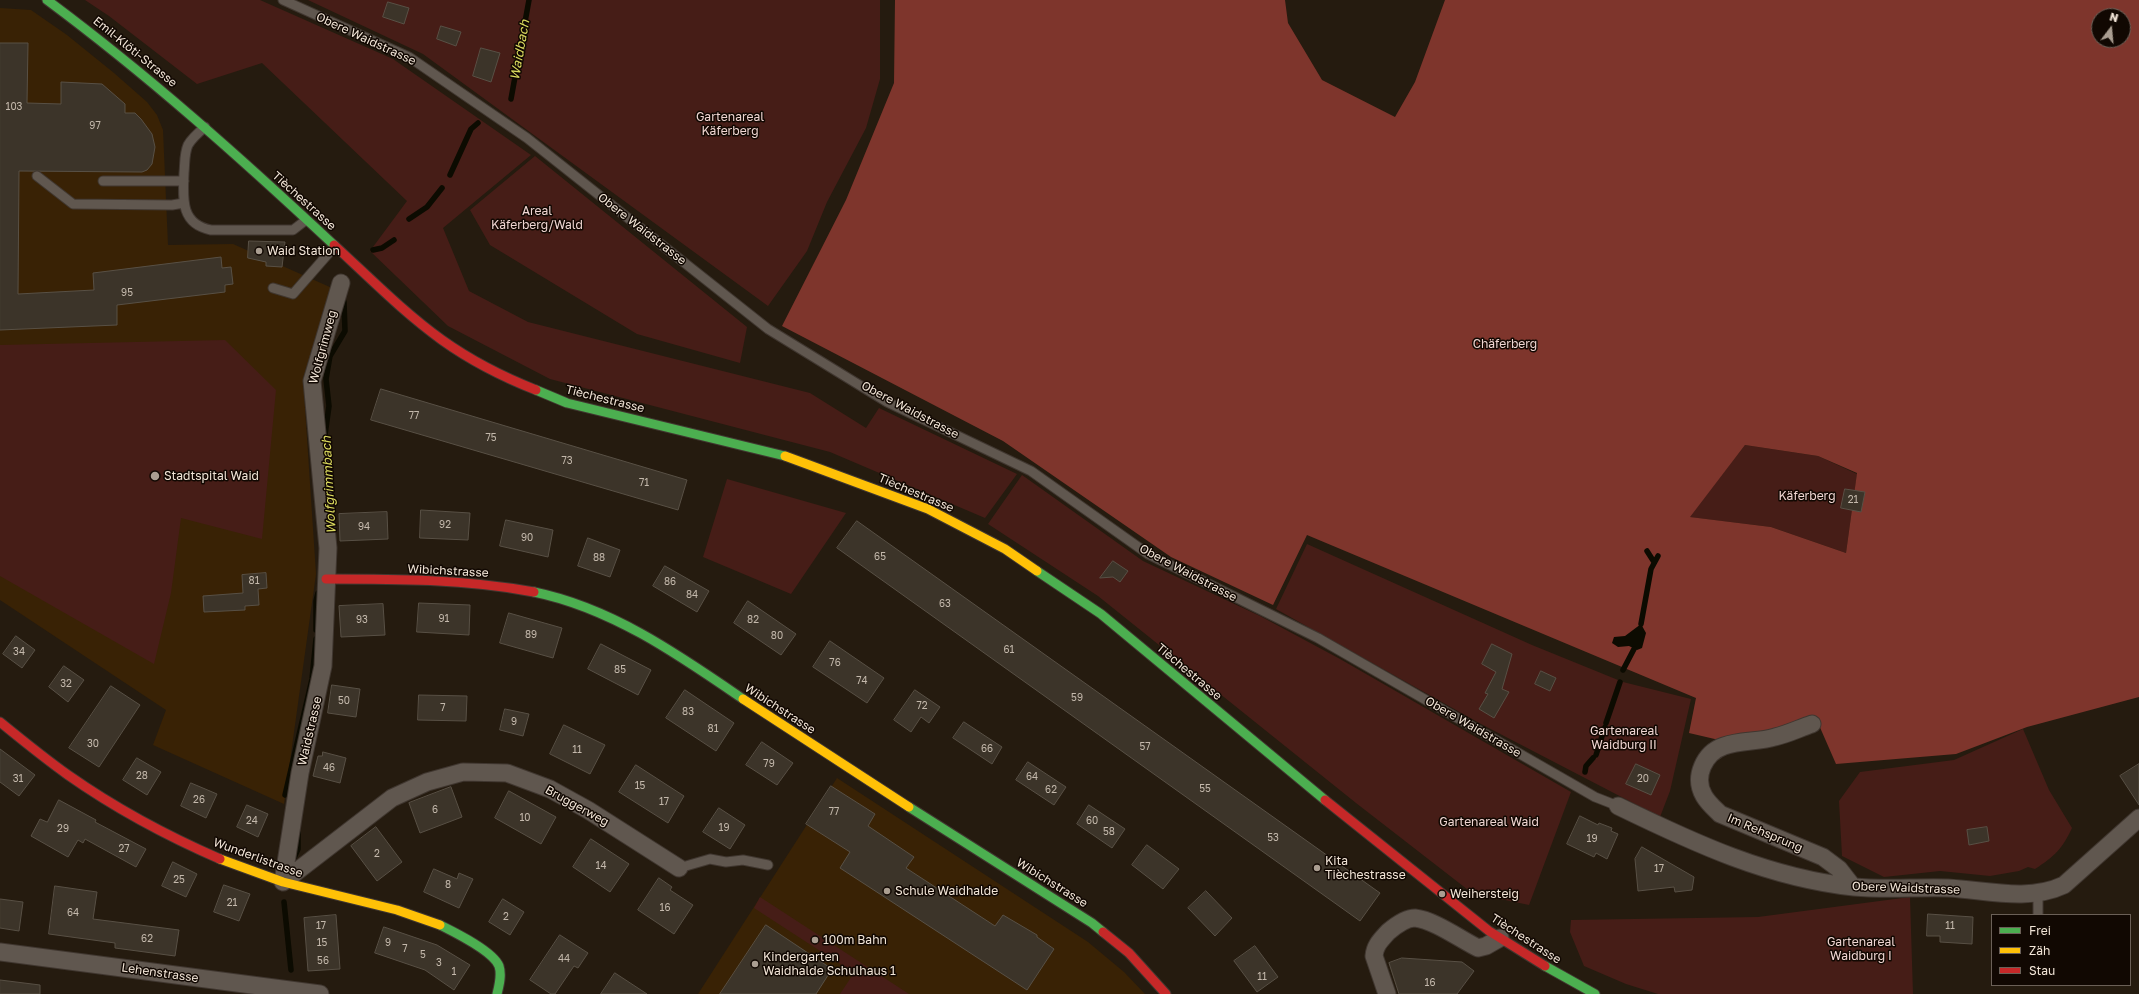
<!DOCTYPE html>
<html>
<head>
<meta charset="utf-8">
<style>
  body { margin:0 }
  #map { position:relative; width:2139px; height:994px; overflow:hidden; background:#251b0f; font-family:"Golos Text",sans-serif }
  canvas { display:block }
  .legend { position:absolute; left:1991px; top:914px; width:140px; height:72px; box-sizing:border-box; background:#110802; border:1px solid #6b6057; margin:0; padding:5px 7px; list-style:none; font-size:12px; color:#f2e5d7 }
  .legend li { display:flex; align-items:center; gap:8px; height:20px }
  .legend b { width:20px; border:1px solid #6b6057 }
  .north { position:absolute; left:2091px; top:8px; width:40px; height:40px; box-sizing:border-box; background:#110802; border:1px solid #6b6057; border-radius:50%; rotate:16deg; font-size:11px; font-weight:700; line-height:16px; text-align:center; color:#f2e5d7 }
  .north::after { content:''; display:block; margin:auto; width:14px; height:18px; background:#aa9e91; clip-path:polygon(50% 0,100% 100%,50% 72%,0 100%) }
</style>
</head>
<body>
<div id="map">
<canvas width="2139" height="994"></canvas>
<ul class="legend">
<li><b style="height:5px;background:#4caf50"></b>Frei</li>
<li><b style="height:5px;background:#ffc107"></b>Zäh</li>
<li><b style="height:5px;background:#c62828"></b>Stau</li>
</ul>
<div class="north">N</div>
</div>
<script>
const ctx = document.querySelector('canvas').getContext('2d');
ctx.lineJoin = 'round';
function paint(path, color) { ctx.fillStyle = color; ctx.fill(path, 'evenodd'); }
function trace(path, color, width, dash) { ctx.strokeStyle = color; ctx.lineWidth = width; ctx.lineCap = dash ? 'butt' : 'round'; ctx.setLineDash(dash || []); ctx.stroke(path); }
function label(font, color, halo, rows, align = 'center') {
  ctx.font = font + ' "Golos Text",sans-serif'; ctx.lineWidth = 3; ctx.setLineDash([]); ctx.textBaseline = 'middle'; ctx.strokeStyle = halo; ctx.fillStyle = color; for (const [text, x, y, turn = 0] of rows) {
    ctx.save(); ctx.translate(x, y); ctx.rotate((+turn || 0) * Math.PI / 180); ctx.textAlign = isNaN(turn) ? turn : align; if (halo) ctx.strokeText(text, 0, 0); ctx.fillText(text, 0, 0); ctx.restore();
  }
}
paint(new Path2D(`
  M0 8 31 10 67 35 114 73 147 102 157 115 163 130 168 245 233 244 332 288 303 378 316 574 284 804 153 745 166 710 0 600Z
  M837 778 1088 942 1124 972 1145 994H698Z`), '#392205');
paint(new Path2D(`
  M85 0H260L393 59 531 155 443 228 469 291 528 322 810 393 866 428 879 408 1017 474 985 518 830 452 550 379 448 326 370 251 407 201 262 63 197 84 109 16Z
  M308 0H880V79L866 128 827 202 807 251 768 306 423 54Z
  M535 156 747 327 740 363 637 334 490 245 470 210Z
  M225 340 276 390 262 539 181 518 171 593 154 664 0 576V345Z
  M1745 445 1818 456 1857 474 1846 553 1771 527 1689 517Z
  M1022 475 1143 561 1260 616 1340 659 1571 792 1529 905 1472 893 1356 803 1098 596 988 524Z
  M727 479 846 513 791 594 703 557Z
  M1307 544 1532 645 1623 682 1691 699 1670 791 1660 817 1481 724 1276 609Z
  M2023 729 2049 790 2072 828C2062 849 2055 856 2035 869L2028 867 2019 871 1990 876 1940 871 1884 877 1842 856 1839 801 1860 772 1954 760Z
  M760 897 909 994H840L854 973 754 908Z
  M1910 897 1913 994H1658L1626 984 1584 966 1570 932 1571 920 1758 917Z`), '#461d17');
paint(new Path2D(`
  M895 0H1285L1288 23 1322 80 1395 117 1415 82 1445 0H2139V697L2027 727 1956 754 1836 764 1815 716 1771 732 1719 740 1689 733 1696 698 1307 535 1273 605 1171 557 1003 441 782 326 846 200 894 83ZM2099 16H2123V40H2099ZM1745 445 1818 456 1857 473 1846 553 1771 527 1690 517Z`), '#7e352c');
paint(new Path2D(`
  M1641 624 1646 633 1642 648 1637 650 1629 646 1618 647 1612 643 1614 637 1625 636Z`), '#0c0b01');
trace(new Path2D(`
  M511 99 529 0
  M450 175 471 129 478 123
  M409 219 427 207 442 188
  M373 250 382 248 394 240
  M331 498 329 455 324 442 329 406 326 379 330 356 345 331 344 302
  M1647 551 1654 562
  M1641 624 1651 569 1658 556
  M316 630V601L318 593
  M1623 670 1634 649
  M1606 723 1620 682
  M1596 755 1605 727
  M1585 772 1586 766 1593 758
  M285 795 312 679 316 639
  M293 860 298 849V833
  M284 902 291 970`), '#0c0b01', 5.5);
const building = new Path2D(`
  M388 2 409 8 404 24 383 17Z
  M441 26 461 32 456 46 437 39Z
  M0 43H28L27 103 61 104V82L102 84 125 104V113H135L141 119 152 134 155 147 152 164 147 170 142 172 19 171 18 294 94 290 93 273 221 257 222 268 231 267 233 284 225 285V292L117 305V325L0 330Z
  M481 48 500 53 491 82 473 76Z
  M249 241 285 242 282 267 266 266V262L248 258Z
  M381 389 687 480 678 510 371 420Z
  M1845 489 1865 492 1861 512 1841 508Z
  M421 510 470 513 468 540 420 538Z
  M387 512 388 539 340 541 339 514Z
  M506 520 553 530 548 557 500 546Z
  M857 521 1380 893 1360 921 837 548Z
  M588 538 620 550 610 577 578 566Z
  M1113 561 1128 571 1120 582 1113 577 1100 578Z
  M665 566 709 591 697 612 653 586Z
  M266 573 267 588 258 589 259 605 245 606V610L204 612 203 596 243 593 242 575Z
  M748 601 796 634 781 655 734 623Z
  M419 603 470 605 469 635 417 632Z
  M383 604 385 635 341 637 339 606Z
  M509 613 562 628 553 658 500 643Z
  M16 636 35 650 22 668 3 654Z
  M830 641 884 678 867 703 813 667Z
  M601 644 651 670 638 695 588 669Z
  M1492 644 1512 654 1502 689 1509 692 1494 718 1479 709 1488 694 1485 693 1496 672 1482 664Z
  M64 666 84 680 68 702 49 687Z
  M1541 671 1556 678 1550 691 1535 684Z
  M332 685 360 689 356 717 328 713Z
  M111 686 140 705 99 767 69 748Z
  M685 690 734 723 716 751 666 718Z
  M915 690 940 707 929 723 921 717 911 732 894 720Z
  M419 695 467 696 466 721 418 720Z
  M505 709 529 714 523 736 500 730Z
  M964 722 1002 747 992 764 953 738Z
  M564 725 605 745 590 774 550 754Z
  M762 742 793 763 777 785 746 765Z
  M0 749 35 775 19 796 0 782Z
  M323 752 346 758 340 783 313 776 318 756H322Z
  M137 758 161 772 147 795 123 780Z
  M1028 762 1066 787 1054 805 1016 780Z
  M1636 764 1660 775 1651 795 1626 784Z
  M2139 764V805L2120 776Z
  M636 765 684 796 668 823 619 792Z
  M191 783 217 794 206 818 181 806Z
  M831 786 875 814 868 826 914 857 906 868 995 926 1003 915 1037 935V937L1054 949 1027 990 840 868 850 852 806 824Z
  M451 787 462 817 420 833 409 803Z
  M509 791 556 817 541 844 495 818Z
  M59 800 96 820 95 822 146 849 136 867 85 839 83 843 78 840 68 857 31 836 40 819 47 822Z
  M247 805 268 814 258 837 237 827Z
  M1089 805 1125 829 1112 848 1077 824Z
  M719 808 745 825 730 849 703 832Z
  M1580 816 1598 825 1599 823 1612 828 1611 831 1618 834 1607 859 1596 853 1594 857 1567 844Z
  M376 827 402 862 377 881 351 846Z
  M1987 827 1989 841 1969 845 1967 830Z
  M591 839 629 864 610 892 573 867Z
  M1147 845 1179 869 1163 889 1132 865Z
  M1642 847 1694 877 1692 890 1675 892 1674 887 1638 891 1635 859Z
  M173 862 197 874 186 897 162 886Z
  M434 869 457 879 459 873 473 879 459 908 424 892Z
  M659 878 672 887 670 890 693 905 674 934 638 910Z
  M224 885 250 894 239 921 214 912Z
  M55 886 97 892 93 919 179 930 175 956 115 948V943L49 934Z
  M1206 891 1232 918 1215 936 1188 908Z
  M0 899 23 902 19 931 0 928Z
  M503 899 524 912 510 935 489 922Z
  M1928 914 1973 917 1972 944 1940 942V936H1927Z
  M336 915 340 969 308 971 304 918Z
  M766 925 832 969 816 994H720Z
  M384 927 437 945 470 965 454 990 425 970 375 953Z
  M560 935 588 953 578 968 574 966 555 994H551L530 980Z
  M1255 946 1278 977 1257 992 1234 961Z
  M1402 958 1462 962 1474 971 1457 994H1399L1389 963Z
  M615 973 647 994H601Z
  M0 980 40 985V994H0Z`);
paint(building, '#3c3429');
trace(building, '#585045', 1);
const lane = new Path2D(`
  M283 0 409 57 527 138 768 329 887 402 1031 471 1148 554 1318 638 1595 797 1618 806
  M205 127C199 132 192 138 188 145 184 154 185 164 184 173 183 198 180 224 211 230H293L306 220
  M37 176 73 204 172 205 184 203
  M103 181H184
  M273 288 293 294 335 246
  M679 868 710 859 726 862 743 860 768 865
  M2038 915V894`);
const street = new Path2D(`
  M1812 724C1800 728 1788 734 1775 737 1759 742 1740 740 1724 746 1704 753 1693 777 1704 796 1708 803 1714 808 1720 814L1823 857 1839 869 1853 887
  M1618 806C1694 843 1769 878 1854 887 1885 890 1916 887 1948 888 1986 890 2028 902 2064 885L2139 818
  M283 882 300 773 323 666 328 548 312 381 341 283
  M283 882 392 798 427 782 463 772 507 773 550 789 588 810 679 868
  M0 952 320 994
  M1387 994 1374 956C1375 945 1381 940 1388 932 1395 926 1405 918 1415 918 1434 920 1460 939 1478 948L1486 946 1500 938`);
const fast = new Path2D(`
  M47 0C148 75 242 159 334 245
  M536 390 567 403 785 456
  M1037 571 1101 614 1325 800
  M534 592C612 608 679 655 743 699
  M909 807 1092 923 1103 932
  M440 925C454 932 493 951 499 966 502 975 499 986 497 994
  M1545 966 1595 994`);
const slow = new Path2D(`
  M785 456 928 509 1005 549 1037 571
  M743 699 909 807
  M220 859 283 882 397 910 440 925`);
const jam = new Path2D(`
  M334 245C369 277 403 312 442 340 470 360 503 377 536 390
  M326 579C396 579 465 579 534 592
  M0 722C22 740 44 758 68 775 115 808 167 836 220 859
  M1325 800 1489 931 1545 966
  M1103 932 1129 953 1166 994`);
trace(lane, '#403730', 11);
trace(street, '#403730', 19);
trace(fast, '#403730', 11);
trace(slow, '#403730', 11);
trace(jam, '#403730', 11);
trace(lane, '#60574f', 9);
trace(street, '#60574f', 17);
trace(fast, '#4caf50', 9);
trace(slow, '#ffc107', 9);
trace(jam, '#c62828', 9);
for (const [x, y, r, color] of [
  [259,251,4,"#aa9e91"],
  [155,476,5,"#aa9e91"],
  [1317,868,4,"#aa9e91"],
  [887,891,4,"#aa9e91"],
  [1442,894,4,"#aa9e91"],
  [815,940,4,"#aa9e91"],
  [755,964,4,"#aa9e91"]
]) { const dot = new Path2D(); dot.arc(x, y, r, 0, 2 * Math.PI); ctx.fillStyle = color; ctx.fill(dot); trace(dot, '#110802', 1.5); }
label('10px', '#c4b9ac', null, [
  ["103",14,107],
  ["97",95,126],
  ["95",127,293],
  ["77",414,416],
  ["75",491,438],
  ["73",567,461],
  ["71",644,483],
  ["21",1853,500],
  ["92",445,525],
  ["94",364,527],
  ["90",527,538],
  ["65",880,557],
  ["88",599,558],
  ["81",254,581],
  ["86",670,582],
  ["84",692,595],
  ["63",945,604],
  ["91",444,619],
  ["93",362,620],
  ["82",753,620],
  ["89",531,635],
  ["80",777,636],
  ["61",1009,650],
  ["34",19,652],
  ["76",835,663],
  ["85",620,670],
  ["74",862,681],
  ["32",66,684],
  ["59",1077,698],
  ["50",344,701],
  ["72",922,706],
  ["7",443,708],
  ["83",688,712],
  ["9",514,722],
  ["81",713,729],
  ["30",93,744],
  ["57",1145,747],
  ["66",987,749],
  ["11",577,750],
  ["79",769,764],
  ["46",329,768],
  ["28",142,776],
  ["64",1032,777],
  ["31",18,779],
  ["20",1643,779],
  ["15",640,786],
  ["55",1205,789],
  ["62",1051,790],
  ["26",199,800],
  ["17",664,802],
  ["6",435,810],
  ["77",834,812],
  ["10",525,818],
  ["24",252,821],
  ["60",1092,821],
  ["19",724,828],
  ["29",63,829],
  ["58",1109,832],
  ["53",1273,838],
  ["19",1592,839],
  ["27",124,849],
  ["2",377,854],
  ["14",601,866],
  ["17",1659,869],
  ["25",179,880],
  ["8",448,885],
  ["21",232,903],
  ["16",665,908],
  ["64",73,913],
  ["2",506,917],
  ["17",321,926],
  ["11",1950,926],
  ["62",147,939],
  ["15",322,943],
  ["9",388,943],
  ["7",405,949],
  ["5",423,955],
  ["44",564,959],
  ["56",323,961],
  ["3",439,963],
  ["1",454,972],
  ["11",1262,977],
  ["16",1430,983]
]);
label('12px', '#f2e5d7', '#110802', [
  ["Obere Waidstrasse",366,39,25],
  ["Emil-Klöti-Strasse",135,52,39],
  ["Tièchestrasse",304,201,42],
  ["Obere Waidstrasse",642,229,38],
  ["Wolfgrimweg",323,347,-75],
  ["Tièchestrasse",605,399,14],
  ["Obere Waidstrasse",910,410,28],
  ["Tièchestrasse",916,493,23],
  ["Wibichstrasse",448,571,3],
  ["Obere Waidstrasse",1188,573,28],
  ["Tièchestrasse",1189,672,40],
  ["Wibichstrasse",780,709,33],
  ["Obere Waidstrasse",1473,727,30],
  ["Waidstrasse",310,731,-77],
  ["Bruggerweg",577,806,29],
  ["Im Rehsprung",1765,833,23],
  ["Wunderlistrasse",258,858,20],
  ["Wibichstrasse",1052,883,32],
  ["Obere Waidstrasse",1906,888,2],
  ["Tièchestrasse",1526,939,33],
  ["Lehenstrasse",160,973,8]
]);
label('12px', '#f0d6d2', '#110802', [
  ["Gartenareal",730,117],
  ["Käferberg",730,131],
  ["Areal",537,211],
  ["Käferberg/Wald",537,225],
  ["Chäferberg",1505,344],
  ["Käferberg",1807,496],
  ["Gartenareal",1624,731],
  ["Waidburg II",1624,745],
  ["Gartenareal Waid",1489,822],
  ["Gartenareal",1861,942],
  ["Waidburg I",1861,956]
]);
label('12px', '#f2e5d7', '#110802', [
  ["Waid Station",267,251],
  ["Stadtspital Waid",164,476],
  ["Kita",1325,861],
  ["Tièchestrasse",1325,875],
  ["Schule Waidhalde",895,891],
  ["Weihersteig",1450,894],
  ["100m Bahn",823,940],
  ["Kindergarten",763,957],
  ["Waidhalde Schulhaus 1",763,971]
], 'left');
label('italic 13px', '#dbda5e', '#110802', [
  ["Waidbach",520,50,-80],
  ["Wolfgrimmbach",329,485,-93]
]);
</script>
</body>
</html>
